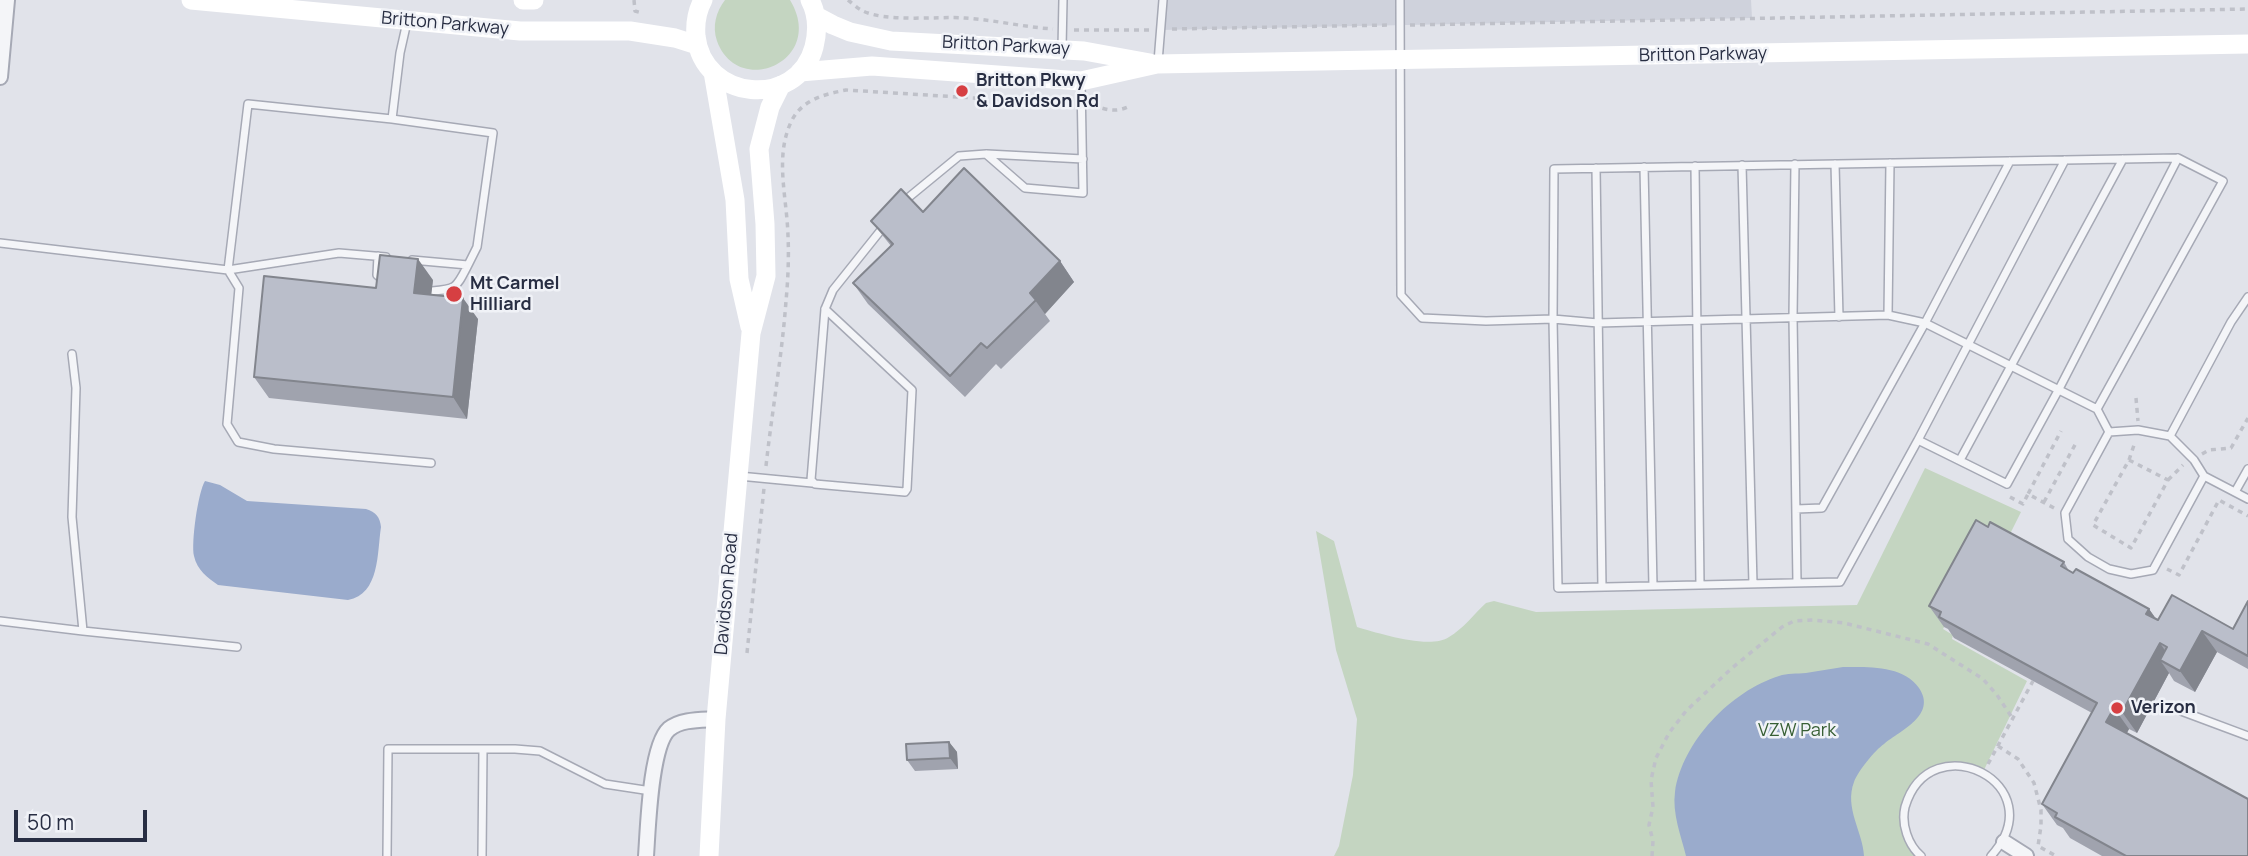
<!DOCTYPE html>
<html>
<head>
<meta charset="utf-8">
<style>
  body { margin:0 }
  #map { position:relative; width:2248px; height:856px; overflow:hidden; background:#e1e3ea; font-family:Manrope,sans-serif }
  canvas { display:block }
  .scale { position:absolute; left:14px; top:810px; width:133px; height:32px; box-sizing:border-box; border:4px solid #282e43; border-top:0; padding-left:9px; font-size:21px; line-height:24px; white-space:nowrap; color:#282e43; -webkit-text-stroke:5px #f0f2f7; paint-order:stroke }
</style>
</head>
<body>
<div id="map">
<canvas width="2248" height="856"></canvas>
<div class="scale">50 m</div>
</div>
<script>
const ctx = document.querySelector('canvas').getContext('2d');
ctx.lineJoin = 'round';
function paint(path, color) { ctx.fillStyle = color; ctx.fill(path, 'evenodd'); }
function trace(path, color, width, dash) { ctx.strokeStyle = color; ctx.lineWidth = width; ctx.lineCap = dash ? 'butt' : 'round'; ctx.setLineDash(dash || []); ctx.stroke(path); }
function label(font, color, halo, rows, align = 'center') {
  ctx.font = font + ' Manrope,sans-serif'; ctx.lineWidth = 5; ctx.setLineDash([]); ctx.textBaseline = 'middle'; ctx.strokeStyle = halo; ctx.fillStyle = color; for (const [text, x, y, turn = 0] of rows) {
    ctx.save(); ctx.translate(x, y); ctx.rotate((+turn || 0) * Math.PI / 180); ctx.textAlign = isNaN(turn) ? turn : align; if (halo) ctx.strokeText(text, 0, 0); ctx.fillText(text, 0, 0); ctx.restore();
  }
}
paint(new Path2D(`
  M1163 0H1751L1752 18 1160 30Z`), '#cfd2dc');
paint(new Path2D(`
  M725 0H790C827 61 738 99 717 41 712 26 716 12 725 0Z
  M1925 468 2021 512 2003 548 1990 541 1943 629 1953 635 1952 639 2027 681 1983 772C1942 757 1908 775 1905 821 1904 830 1913 843 1917 852L1914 856H1334L1339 846 1353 775 1357 719 1336 650 1316 531 1334 541 1357 627C1378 633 1430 650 1449 637 1463 629 1474 614 1486 603L1494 601 1536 612 1857 605Z`), '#c4d5c1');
paint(new Path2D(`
  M205 481 220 485 247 501 366 509C376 512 380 517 381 527 377 553 380 594 348 600L218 585C208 578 197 570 194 556 191 543 198 492 205 481Z
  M1843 667C1868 667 1903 665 1919 688 1937 715 1901 730 1884 744 1875 750 1858 771 1854 782 1844 808 1863 832 1864 856H1686C1681 836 1672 813 1675 792 1682 742 1731 691 1779 676 1787 673 1797 674 1806 673 1818 671 1831 669 1843 667Z`), '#9aabcc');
const lane = new Path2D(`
  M1400 0 1401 295 1422 318 1486 321 1553 319 1558 588 1840 582 1918 440 2007 484 2059 389 2178 158
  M407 22 400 53 392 119 248 104 228 270 239 288 227 424 238 442 274 449 431 463
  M1062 48 1063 0
  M1158 62 1163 0
  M392 119 493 133 477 247 468 265 412 260
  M987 154 1083 159
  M1795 164 1793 317 1797 583
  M1835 164 1839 317
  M1742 165 1753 584
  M1695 166 1700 585
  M1644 167 1653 586
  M1596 168 1602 587
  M903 202 959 156 986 154 1025 188 1083 193 1081 82
  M0 243 228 270 339 253 386 257
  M378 256 377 275 384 281
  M432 291C457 289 456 288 468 265
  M825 309 912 390 907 489 905 492 815 484 811 480 825 309 833 290 885 225
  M1888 315 1890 163
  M2097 409 1925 323 1888 315 1598 323 1553 319 1554 169 2178 158 2223 181 2097 409 2109 432
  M2138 430 2170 436 2194 460 2204 476 2153 570 2131 574 2109 569 2088 557 2068 539 2065 513 2109 432Z
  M2170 436 2231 322 2248 297
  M1918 440 2065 160
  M1960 460 2123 159
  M739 476 812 483
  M2204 476 2248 499
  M2235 492 2248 469
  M1796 509 1822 508 1925 323 2010 161
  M0 621 83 631 72 517 76 388 72 354
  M83 631 237 647
  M2181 711 2248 736
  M387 856 388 749H515L540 751 605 784 651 791
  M482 856 483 749
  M1921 856C1908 845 1901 824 1905 807 1930 722 2056 784 1991 856`);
const street = new Path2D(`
  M0 77 7 0
  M2004 842 2026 856
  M646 856C648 830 650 746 669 729 681 719 701 720 716 719`);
trace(lane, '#a6a9b5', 10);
trace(street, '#a6a9b5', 18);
trace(new Path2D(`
  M634 0 635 11 642 13
  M848 0C852 3 857 8 861 10 885 23 938 16 965 18 995 20 1023 27 1053 29
  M1410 25 2248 9
  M1172 29 1389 25
  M1074 30H1151
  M1093 105C1106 110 1116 113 1130 106
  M2136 398 2138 421
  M2202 454 2209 450 2231 448 2248 418
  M2129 460 2168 480 2131 548 2093 525 2129 460 2135 442
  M766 466C772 411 782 356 786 301 788 280 789 257 788 236 787 197 774 156 792 120 803 99 826 94 846 90L1071 104
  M2168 480 2183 465
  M2010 497 2023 504 2028 494
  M2044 502 2076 443
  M2054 508 2028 494 2061 431
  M2167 569 2179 575 2219 500 2248 516
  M747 653 764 488
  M1998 746 2018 759 2034 783 2041 810V826L2038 846 2056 856
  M1988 764 2033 681
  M1652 856 1653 841 1649 825 1653 807 1651 780 1656 758 1669 733 1686 711 1732 668 1782 627 1794 621 1813 620 1844 623 1928 644 1983 679 1997 695 2013 719`), '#bfc1c9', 3.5, [5, 5]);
trace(lane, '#f4f5f8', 7);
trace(street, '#f4f5f8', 14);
trace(new Path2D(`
  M191 0 520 31H630L675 38 697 45
  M523 0H534
  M703 0C697 11 695 24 696 36 703 101 797 110 814 47 818 31 818 15 810 0
  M816 16 833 25 850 32 891 41 1084 51 1150 63
  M713 72 735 200 739 279 750 327
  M800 72 872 66 1081 81 1157 64 2248 44
  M709 856 716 719 751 333 766 276 765 224 759 149 770 107 781 85`), '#fff', 19);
paint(new Path2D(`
  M923 212 1060 261 1074 282 1045 314 1050 321 1001 369 996 364 965 397 868 304 853 283 891 246 871 221Z
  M433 280 431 294 478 319 467 419 269 398 254 377Z
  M1988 527 2064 562 2069 571 2149 609 2156 619 2158 620 2233 629 2248 601V669L2217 652 2195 692 2174 681 2169 673 2137 733 2129 729 2127 733 2248 856H2102L2070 838 2063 828 2057 825 2042 804 2092 713 1954 638 1948 629 1944 627 1929 606Z
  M949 742 957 752 958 769 915 771 907 760Z`), '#a0a3ae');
paint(new Path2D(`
  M418 259 433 280 429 314 414 293Z
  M1060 261 1074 282 1045 314 1030 293Z
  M463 298 478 319 467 419 453 397Z
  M2149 609 2164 630 2146 614Z
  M2202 631 2217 652 2195 692 2180 671Z
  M2160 643 2174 664 2160 660 2169 673 2137 733 2122 712Z
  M2114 708 2129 729 2121 743 2106 722Z
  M949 742 957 752 958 769 950 758Z`), '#82858d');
const building = new Path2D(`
  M964 168 1060 261 1030 293 1036 300 987 348 981 343 950 376 853 283 893 244 871 221 901 189 923 212Z
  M380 255 418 259 414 293 463 298 453 397 254 377 264 276 376 288Z
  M1976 520 1988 527 1990 522 2064 562 2061 566 2073 573 2076 569 2149 609 2146 614 2158 620 2172 595 2233 629 2248 601V656L2202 631 2180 671 2160 660 2167 647 2160 643 2122 712 2114 708 2106 722 2248 799V856H2126L2055 817 2057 813 2042 804 2097 703 1939 617 1941 612 1929 606Z
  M949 742 950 758 907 760 906 744Z`);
paint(building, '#babeca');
trace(building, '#82858d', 2);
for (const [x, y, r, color] of [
  [962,91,7,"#d63f42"],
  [454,294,9,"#d63f42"],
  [2117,708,7,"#d63f42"]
]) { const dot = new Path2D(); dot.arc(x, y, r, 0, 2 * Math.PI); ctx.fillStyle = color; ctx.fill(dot); trace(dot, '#f0f2f7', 2.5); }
label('18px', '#282e43', '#f0f2f7', [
  ["Britton Parkway",445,24,5],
  ["Britton Parkway",1006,46,3],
  ["Britton Parkway",1703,55,-1],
  ["Davidson Road",727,594,-85]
]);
label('bold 18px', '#282e43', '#f0f2f7', [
  ["Britton Pkwy",976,81],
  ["& Davidson Rd",976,102],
  ["Mt Carmel",470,284],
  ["Hilliard",470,305],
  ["Verizon",2131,708]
], 'left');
label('18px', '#375f34', '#f0f2f7', [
  ["VZW Park",1797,731]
]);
</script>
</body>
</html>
